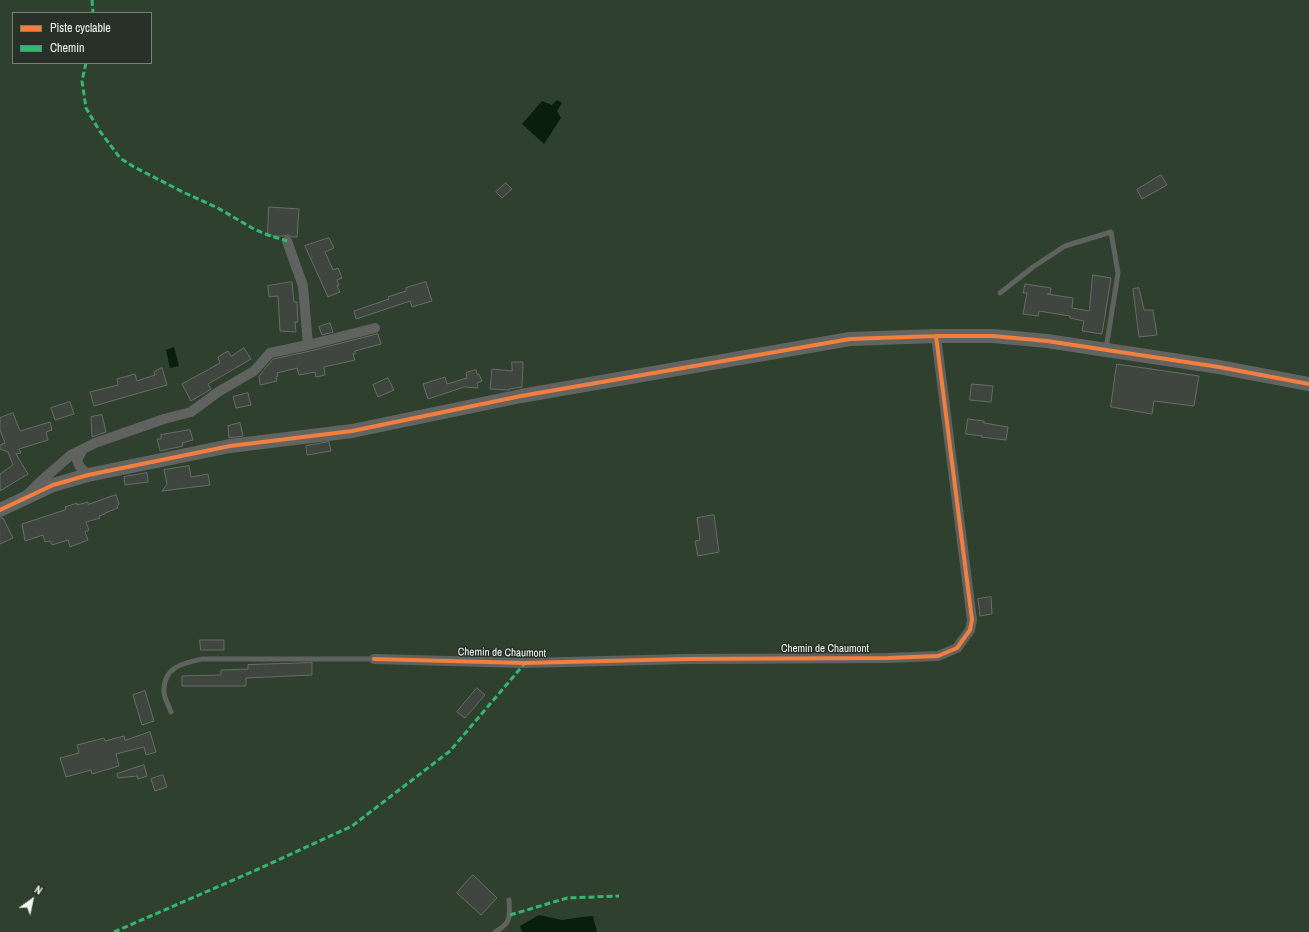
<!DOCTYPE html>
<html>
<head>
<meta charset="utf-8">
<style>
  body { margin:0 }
  #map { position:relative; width:1309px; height:932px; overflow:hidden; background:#2a2e2a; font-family:"Archivo Narrow",sans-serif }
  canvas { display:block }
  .legend { position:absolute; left:12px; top:12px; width:140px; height:52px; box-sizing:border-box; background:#283028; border:1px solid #787f78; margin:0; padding:5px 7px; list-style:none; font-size:12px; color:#f0f6f0 }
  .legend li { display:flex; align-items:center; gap:8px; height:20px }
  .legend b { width:20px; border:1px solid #787f78 }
  .north { position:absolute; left:12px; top:880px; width:40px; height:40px; -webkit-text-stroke:3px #283028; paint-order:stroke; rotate:33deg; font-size:11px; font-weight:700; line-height:16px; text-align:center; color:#f0f6f0 }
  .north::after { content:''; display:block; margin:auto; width:14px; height:18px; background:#f0f6f0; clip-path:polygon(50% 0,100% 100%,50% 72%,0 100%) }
</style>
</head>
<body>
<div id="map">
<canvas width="1309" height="932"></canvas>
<ul class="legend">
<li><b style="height:5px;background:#f27e40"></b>Piste cyclable</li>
<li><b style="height:5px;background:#33b770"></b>Chemin</li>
</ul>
<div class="north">N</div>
</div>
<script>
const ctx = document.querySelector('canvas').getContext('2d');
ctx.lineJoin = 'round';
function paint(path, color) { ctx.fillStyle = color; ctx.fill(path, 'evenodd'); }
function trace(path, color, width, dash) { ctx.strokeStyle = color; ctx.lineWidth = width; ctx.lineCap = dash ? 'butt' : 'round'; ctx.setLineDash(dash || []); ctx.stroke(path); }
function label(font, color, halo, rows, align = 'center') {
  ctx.font = font + ' "Archivo Narrow",sans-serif'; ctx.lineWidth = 3; ctx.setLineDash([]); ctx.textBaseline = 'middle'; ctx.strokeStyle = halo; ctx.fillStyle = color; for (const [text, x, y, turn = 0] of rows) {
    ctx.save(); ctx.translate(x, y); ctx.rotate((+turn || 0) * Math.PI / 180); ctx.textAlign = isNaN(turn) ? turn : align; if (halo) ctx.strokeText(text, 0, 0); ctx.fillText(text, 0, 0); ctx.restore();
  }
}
paint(new Path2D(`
  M0 0H1309V932H0ZM13 13H151V63H13Z`), '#2f402e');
paint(new Path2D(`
  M557 100 562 103 557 111 561 118 544 144 522 124 542 101 552 105Z
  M174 347 179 366 170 368 166 350Z
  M539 915 562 920 582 917 593 916 597 932H522L520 926Z`), '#0a1f0b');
const building = new Path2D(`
  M1161 175 1167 185 1142 199 1137 190Z
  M506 183 512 189 502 198 496 192Z
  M269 207 299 209 297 237H292L288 235 283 236H268Z
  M329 238 334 248 325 252 333 270 338 268 342 278 337 280 339 285 337 286 340 292 328 297 305 246Z
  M1093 275 1111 278 1102 334 1082 331 1084 321 1070 318V316L1039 311 1038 316 1023 314 1027 293H1023L1025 284 1051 288 1050 294H1047L1073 298 1072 308 1089 311Z
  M292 282 294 302H297L298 322H295L296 332 280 331 278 296 269 297 268 286Z
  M426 282 432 301 412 307 410 301 356 319 354 311 389 299 388 297 406 291V288Z
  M1139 288 1144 310H1153L1157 335 1139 337 1133 289Z
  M330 323 333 332 322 335 319 327Z
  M378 334 381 344 355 351V354H353L355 360 324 367 325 375 316 377 315 372 299 375 297 368 277 373 278 376 276 377 277 381 260 385 259 376 273 359 310 351Z
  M244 348 251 359 208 384 211 389 191 401 182 384 220 363 218 357 228 351 231 356Z
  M512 362H523L522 387 509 389V390L490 389 492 369 512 371Z
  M1117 364 1199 376 1194 406 1154 401 1152 414 1111 407Z
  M162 368 167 385 94 406 90 392 118 385 117 379 135 374 137 381 155 375 154 372Z
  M476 370 477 374H479L482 381 477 383 478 388 464 387 428 399 423 384 445 377 447 384 467 378 466 373Z
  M388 378 394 390 378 397 373 385Z
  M972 384 993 386 991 402 970 400Z
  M248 393 251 405 236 408 233 397Z
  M70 402 74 414 55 420 51 408Z
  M13 413 20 431 50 422 52 430 46 432 48 440 19 449 21 453 16 454 28 474 0 491V474L13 465 8 452 0 449V445L5 443 0 430V418Z
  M102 415 106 432 92 437 91 417Z
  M968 419 984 421V423L1008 427 1006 440 981 437 982 436 966 434Z
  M240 423 243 436 229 438 228 426Z
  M190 430 193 440 182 443 183 446 160 451 157 439H161V435Z
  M329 442 331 451 307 455 306 446Z
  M189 466 191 477 208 474 210 485 162 491 167 484 164 470Z
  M147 473 148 482 125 485 124 477Z
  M116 495 119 504 117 506 118 508 105 513V514L99 516 100 518 86 522 89 530 85 532 88 540 70 547 68 540 52 545 50 541 45 542 43 535 25 541 22 524 62 511 66 509 65 507 77 503V505L88 502V504Z
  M714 515 719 552 698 556 695 541 700 540 697 518Z
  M0 518H3L13 538 0 544Z
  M991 597 992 614 980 616 978 599Z
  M200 640H224V650H201Z
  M312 663V675L246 678V686H182V676L221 675V670L248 669V665Z
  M477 688 485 695 465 718 457 712Z
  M145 691 154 721 142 725 133 695Z
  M150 732 156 752 146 755 144 747 116 754 119 766 92 774 91 770 66 777 60 758 79 753 77 745 104 738 105 741 124 736 125 740Z
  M144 765 147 776 138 779 137 776 118 778 117 774Z
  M163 775 167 787 155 791 151 779Z
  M473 875 497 898 481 915 457 893Z`);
paint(building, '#3f453f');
trace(building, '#696c68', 1);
trace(new Path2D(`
  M1000 293 1033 267 1065 246 1111 232 1118 273 1106 349
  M171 712C169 706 164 698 164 692 163 667 183 663 202 659H374
  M495 932C511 923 510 918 509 900`), '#606260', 5);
trace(new Path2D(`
  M287 241 303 286 308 345
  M83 449 77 460 80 467 88 475
  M27 495 42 480 71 455 95 443 164 419 191 412 218 392 254 371 270 353 308 345 375 328
  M374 659 525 663 686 659 888 658 938 656 957 648 970 630 972 620 936 336`), '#606260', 10);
trace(new Path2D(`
  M0 510 53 485 88 475 230 446 352 431 521 396 850 339 936 336H993L1047 341 1219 367 1309 384`), '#616461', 14);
trace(new Path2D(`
  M92 0 93 13
  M86 63 82 81 86 108 99 130 120 158 134 167 185 193 216 207 254 229 268 235 287 241
  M510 915 567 898 619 896
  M114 932 254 871 352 826 450 751 525 663`), '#33b770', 3, [6, 3]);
trace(new Path2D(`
  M0 510 53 485 88 475 230 446 352 431 521 396 850 339 936 336H993L1047 341 1219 367 1309 384
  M374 659 525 663 686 659 888 658 938 656 957 648 970 630 972 620 936 336`), '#f27e40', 4);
label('11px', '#f0f6f0', '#283028', [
  ["Chemin de Chaumont",825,649],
  ["Chemin de Chaumont",502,653,1]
]);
</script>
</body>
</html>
